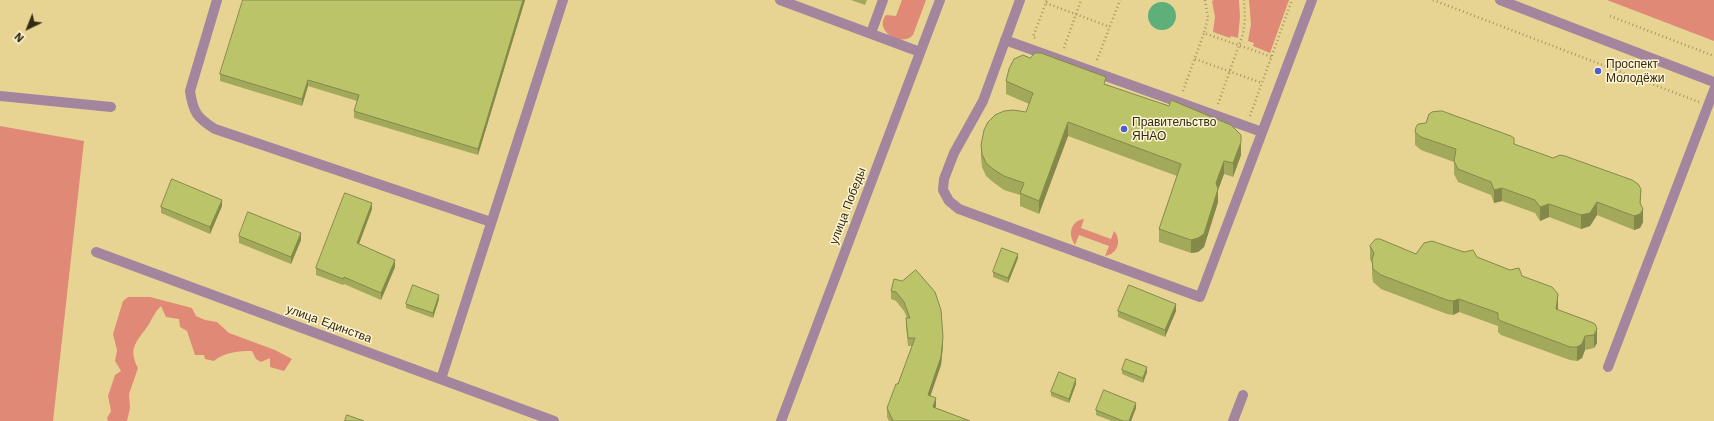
<!DOCTYPE html>
<html>
<head>
<meta charset="utf-8">
<style>
  body { margin:0 }
  #map { position:relative; width:1714px; height:421px; overflow:hidden; background:#e7d493; font-family:"Work Sans",sans-serif }
  canvas { display:block }
  .north { position:absolute; left:8px; top:8px; width:40px; height:40px; -webkit-text-stroke:3px #fff5d5; paint-order:stroke; rotate:223deg; font-size:11px; font-weight:700; line-height:16px; text-align:center; color:#332b11 }
  .north::after { content:''; display:block; margin:auto; width:14px; height:18px; background:#332b11; clip-path:polygon(50% 0,100% 100%,50% 72%,0 100%) }
</style>
</head>
<body>
<div id="map">
<canvas width="1714" height="421"></canvas>
<div class="north">N</div>
</div>
<script>
const ctx = document.querySelector('canvas').getContext('2d');
ctx.lineJoin = 'round';
function paint(path, color) { ctx.fillStyle = color; ctx.fill(path, 'evenodd'); }
function trace(path, color, width, dash) { ctx.strokeStyle = color; ctx.lineWidth = width; ctx.lineCap = dash ? 'butt' : 'round'; ctx.setLineDash(dash || []); ctx.stroke(path); }
function label(font, color, halo, rows, align = 'center') {
  ctx.font = font + ' "Work Sans",sans-serif'; ctx.lineWidth = 3; ctx.setLineDash([]); ctx.textBaseline = 'middle'; ctx.strokeStyle = halo; ctx.fillStyle = color; for (const [text, x, y, turn = 0] of rows) {
    ctx.save(); ctx.translate(x, y); ctx.rotate((+turn || 0) * Math.PI / 180); ctx.textAlign = isNaN(turn) ? turn : align; if (halo) ctx.strokeText(text, 0, 0); ctx.fillText(text, 0, 0); ctx.restore();
  }
}
paint(new Path2D(`
  M902 0H926L913 35C902 48 873 31 886 15L896 16Z
  M1214 0H1239L1240 17 1238 38 1231 36 1230 38 1213 32 1215 17 1212 1Z
  M1249 0H1289L1270 53 1253 46 1254 43 1248 41 1251 24Z
  M1607 0H1714V41Z
  M0 126 84 141 53 421H0Z
  M1084 219 1081 228 1111 239 1114 231C1122 240 1118 254 1105 256L1109 246 1079 235 1075 245C1068 235 1070 221 1084 219Z
  M128 297H150L192 308 196 316 205 320 217 322 229 333 275 350 292 359 284 371 270 367V358L261 362 256 359 252 351C239 351 224 352 214 361L205 359 204 355H195L187 331 180 327 179 319 166 317 161 306C155 312 153 317 149 324 138 341 127 347 138 368L129 394 130 408 127 421H108L107 418 111 411 108 396 115 375 121 371 115 361 117 350 113 334 123 301Z`), '#df8976');
paint(new Path2D(`
  M1148 16a14 14 0 1 1 28 0a14 14 0 1 1-28 0Z`), '#5eaf79');
trace(new Path2D(`
  M1205 0 1208 18 1204 33 1272 57
  M1433 0 1699 102
  M1046 3 1110 27
  M1610 16 1714 56
  M1035 38 1033 37 1047 0
  M1064 48 1081 0
  M1195 59 1262 83
  M1097 60 1120 0
  M1183 91 1204 33
  M1218 104 1243 34 1245 19 1244 0
  M1250 116 1292 0`), '#a59663', 2.5, [1, 3]);
trace(new Path2D(`
  M217 0 190 91C193 112 197 118 215 129L491 222
  M780 0 920 52
  M1020 0 983 101 954 153 944 179 943 190 949 201 959 209 1200 297 1312 0
  M1500 0 1714 82
  M871 33 883 0
  M1005 40 1262 132
  M0 96 111 107
  M96 252 554 421
  M1608 367 1714 90
  M441 379 563 0
  M781 421 940 0
  M1233 421 1243 395`), '#a4859e', 10);
paint(new Path2D(`
  M525 0 478 155 354 118V111L357 101 308 86 302 106 220 81V74Z
  M851 0H867L865 5Z
  M1006 81 1106 84 1241 155 1233 177 1224 174 1218 190V202L1204 247 1198 252 1191 253 1159 242V229L1177 176 1068 136 1039 214 1020 206V195L1004 190 993 182 986 176 982 167 981 158V145L1026 112 1029 104 1006 94Z
  M1415 132 1514 144 1640 205 1643 222 1640 228 1634 230 1597 215 1590 226 1581 229 1549 217 1540 221 1535 213 1502 201 1494 203 1491 195 1458 182 1454 174V162L1421 150 1415 145Z
  M222 206 210 234 161 213V207Z
  M372 209 359 244 395 267 381 300 344 284 343 285 316 275V268Z
  M239 236 301 240 291 264 239 243Z
  M1370 246 1416 254 1477 257 1522 276 1558 308V310L1591 322 1597 343 1594 348 1585 350 1582 358 1577 361 1570 360 1501 335 1498 332V326L1459 312 1453 315 1447 314 1381 289 1373 282 1372 274V263L1370 259Z
  M1018 258 1008 283 993 277V272Z
  M894 279 943 345 941 365 930 396 936 406 935 408 970 421H889L887 417V408L898 384 912 346H908L906 326V318H907L904 311 896 301 891 299V291Z
  M439 299 433 318 406 308V304Z
  M1118 311H1176L1165 337 1118 317Z
  M1122 370 1147 372 1143 383 1122 374Z
  M1076 384 1069 403 1051 396V392Z
  M1136 408 1131 421H1112L1096 415V410Z`), '#a2a95b');
paint(new Path2D(`
  M523 0H525L478 155V149Z
  M308 80V86L302 106V99Z
  M1068 122V136L1039 214V201Z
  M1241 142V155L1233 177V163Z
  M1224 161V174L1218 190V202L1204 247 1198 252 1191 253V240L1216 183Z
  M1502 188V201L1494 203V190Z
  M1641 189 1640 215 1643 209V222L1640 228 1634 230V216Z
  M222 200V206L210 234V227Z
  M1597 202V215L1590 226 1581 229V215Z
  M372 203V209L357 249V243Z
  M1549 204V217L1540 221V207Z
  M301 233V240L291 264V257Z
  M1018 254V258L1008 283V278Z
  M395 260V267L381 300V293Z
  M1558 294V308L1556 322V309Z
  M439 295V299L433 318V313Z
  M1459 299V312L1453 315V301Z
  M1176 304V311L1165 337V330Z
  M1597 329V343L1594 348V335Z
  M1585 336V350L1582 358 1577 361V347Z
  M943 337V345L941 365 928 403V395Z
  M1147 367V372L1143 383V378Z
  M1076 379V384L1069 403V399Z
  M936 398V406L933 416V407Z
  M1136 403V408L1131 421H1129Z`), '#84894a');
const building = new Path2D(`
  M243 0H523L478 149 354 111 359 95 308 80 302 99 220 74Z
  M1035 53H1041L1106 77 1104 84 1169 106 1171 100 1231 125 1241 135V142L1233 163 1224 161 1216 183 1218 189 1204 234 1198 238 1191 240 1159 229 1181 164 1068 122 1039 201 1020 193 1024 183 1004 176 993 169 986 163 982 154 981 145 984 130 988 122 995 115 1004 111 1013 110 1026 112 1033 93 1006 81 1009 69 1014 59 1023 55 1030 58Z
  M1442 111 1511 136 1514 138V144L1553 158 1560 155 1565 156 1632 180 1638 184 1641 189 1640 203 1643 209 1640 214 1634 216 1597 202 1590 213 1581 215 1549 204 1540 207 1535 200 1502 188 1494 190 1491 182 1458 169 1454 161 1456 149 1421 137 1415 132 1416 127 1418 124 1426 123 1429 114 1432 112Z
  M172 179 222 200 210 227 161 207Z
  M345 193 372 203 357 243 395 260 381 293 344 277 343 279 316 268Z
  M248 212 301 233 291 257 239 236Z
  M1376 239H1380L1416 254 1424 243 1432 241 1464 252 1473 250 1477 257 1510 270 1519 268 1522 276 1552 287 1558 294 1556 309 1591 322 1595 324 1597 329 1594 335 1585 336 1582 344 1577 347H1570L1501 321 1498 319V313L1459 299 1453 301 1447 300 1381 275 1373 269 1372 260 1374 253 1370 246Z
  M1002 248 1018 254 1008 278 993 272Z
  M916 270 935 292 941 310 943 337 941 357 928 395 936 398 933 407 970 421H893L887 408 896 384H898L915 338H908L906 318H910L904 302 896 292 891 291 894 279 902 281Z
  M413 285 439 295 433 313 406 304Z
  M1129 285 1176 304 1165 330 1118 311Z
  M1126 359 1147 367 1143 378 1122 370Z
  M1059 372 1076 379 1069 399 1051 392Z
  M1104 390 1136 403 1129 421H1123L1096 410Z
  M347 415 364 421H345Z`);
paint(building, '#bcc46a');
trace(building, '#84894a', 1);
for (const [x, y, r, color] of [
  [1598,71,4,"#4e5dd2"],
  [1124,129,4,"#4e5dd2"]
]) { const dot = new Path2D(); dot.arc(x, y, r, 0, 2 * Math.PI); ctx.fillStyle = color; ctx.fill(dot); trace(dot, '#fff5d5', 1.5); }
label('12px', '#332b11', '#fff5d5', [
  ["Проспект",1606,64],
  ["Молодёжи",1606,78],
  ["Правительство",1132,122],
  ["ЯНАО",1132,136]
], 'left');
label('12px', '#332b11', '#fff5d5', [
  ["улица Победы",848,206,-69],
  ["улица Единства",329,324,20]
]);
</script>
</body>
</html>
